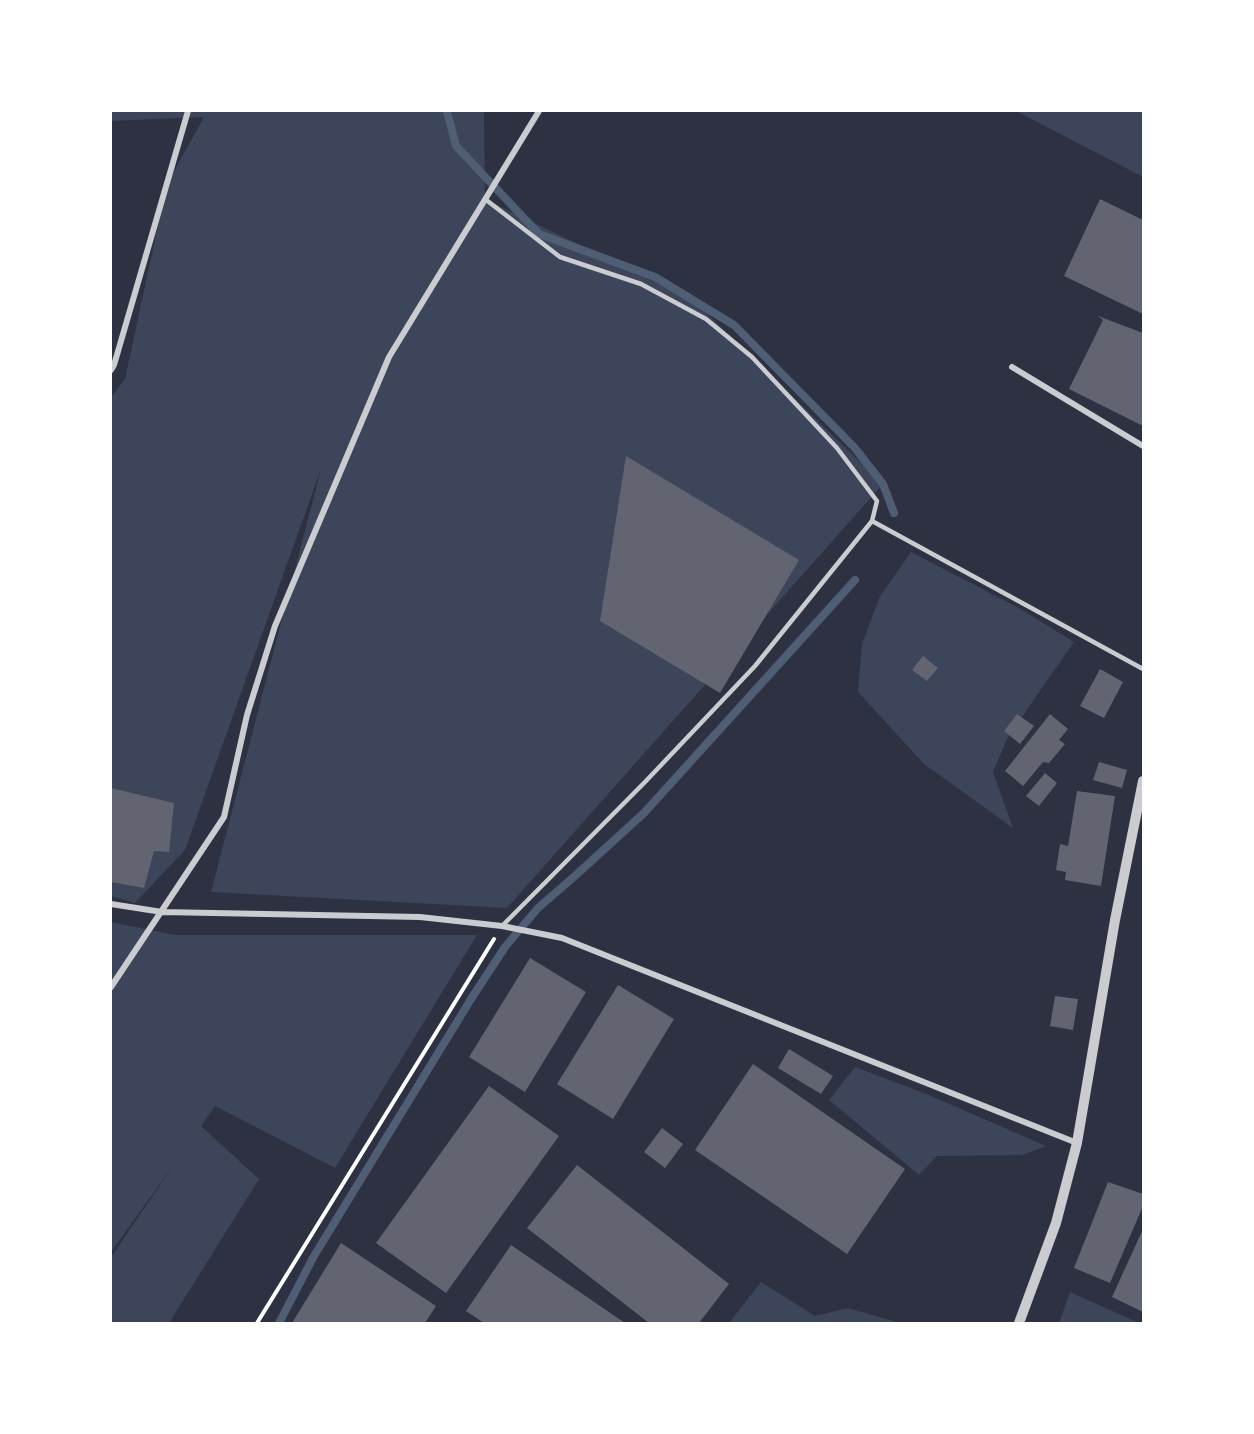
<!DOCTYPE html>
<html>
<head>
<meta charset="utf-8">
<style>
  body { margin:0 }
  #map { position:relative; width:1254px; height:1434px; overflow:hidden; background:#2d3142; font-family:Raleway,sans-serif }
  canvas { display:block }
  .frame { position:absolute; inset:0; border:112px solid #fff; pointer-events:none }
</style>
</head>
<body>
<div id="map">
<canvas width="1254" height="1434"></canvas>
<div class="frame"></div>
</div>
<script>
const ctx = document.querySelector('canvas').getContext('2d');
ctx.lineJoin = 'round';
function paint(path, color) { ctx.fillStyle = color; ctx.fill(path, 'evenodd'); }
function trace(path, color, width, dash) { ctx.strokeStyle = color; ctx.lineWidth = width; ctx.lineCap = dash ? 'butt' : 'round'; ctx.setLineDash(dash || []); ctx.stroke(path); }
paint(new Path2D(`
  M111 111H484L485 199 693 300 883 484 507 908 211 892 321 469 185 850 135 903 111 896V397L125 379 167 184 204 117 111 121Z
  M1016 111H1143V177Z
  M911 552 1019 608 1074 642 1008 737 993 772 1013 828 924 764 858 692 862 644 880 596Z
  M111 922 175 935H477L335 1168 215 1106 201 1126 259 1179 169 1323H111V1257L175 1163 111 1252Z
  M855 1067 929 1095 1046 1146 1022 1155 937 1156 919 1175 829 1100Z
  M761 1282 815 1316 848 1308 900 1323H729Z
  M1070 1292 1139 1323H1059Z`), '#3c4559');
trace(new Path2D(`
  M447 111 456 146 539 234 655 277 734 325 854 447 883 484 894 513
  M279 1323 314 1256 471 999 505 947 538 908 576 875 644 813 855 580`), '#4f5d75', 8);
paint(new Path2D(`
  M1100 199 1143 220V314L1064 276Z
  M1098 316 1143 333V426L1069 389 1103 320Z
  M626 456 799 560 720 693 600 621Z
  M923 656 938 668 927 681 912 670Z
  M1100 669 1123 682 1104 718 1080 706Z
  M1017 714 1034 726 1020 744 1004 731Z
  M1050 714 1068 729 1059 740 1065 744 1049 763 1043 762 1023 786 1005 771Z
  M1099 762 1127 770 1122 788 1093 780Z
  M1045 773 1057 783 1039 806 1026 796Z
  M111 788 174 803 169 852 154 851 144 888 111 882Z
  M1077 791 1115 796 1101 886 1065 880 1066 872 1056 870 1060 844 1068 846Z
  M530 958 586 992 525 1092 469 1057Z
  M618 985 674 1019 613 1119 557 1084Z
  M1055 996 1078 999 1073 1030 1050 1026Z
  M789 1049 833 1076 821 1094 778 1068Z
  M753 1064 905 1169 847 1254 695 1150Z
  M489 1086 559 1136 446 1293 376 1243Z
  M662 1128 683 1144 665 1168 644 1152Z
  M577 1165 729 1284 699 1323H649L527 1228Z
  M1108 1182 1143 1194V1206L1110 1283 1074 1268Z
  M1143 1229V1312L1112 1297Z
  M341 1243 436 1306 425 1323H292Z
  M511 1245 625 1323H484L466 1311Z`), '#626471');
trace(new Path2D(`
  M257 1323 494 939`), '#fff', 4);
trace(new Path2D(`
  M485 199 560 257 641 284 706 319 752 357 837 448 877 501 872 521 1143 669
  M502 926 645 782 755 666 872 521`), '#caccd0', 4.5);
trace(new Path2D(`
  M1012 367 1143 446
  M111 370 114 365 188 111
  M111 904 162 912 420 917 502 926 562 938 1077 1143
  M111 987 224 817 247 715 275 626 389 357 539 111`), '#caccd0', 6);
trace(new Path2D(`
  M1019 1323 1056 1223 1077 1143 1115 920 1143 781`), '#caccd0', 10);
</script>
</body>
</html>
